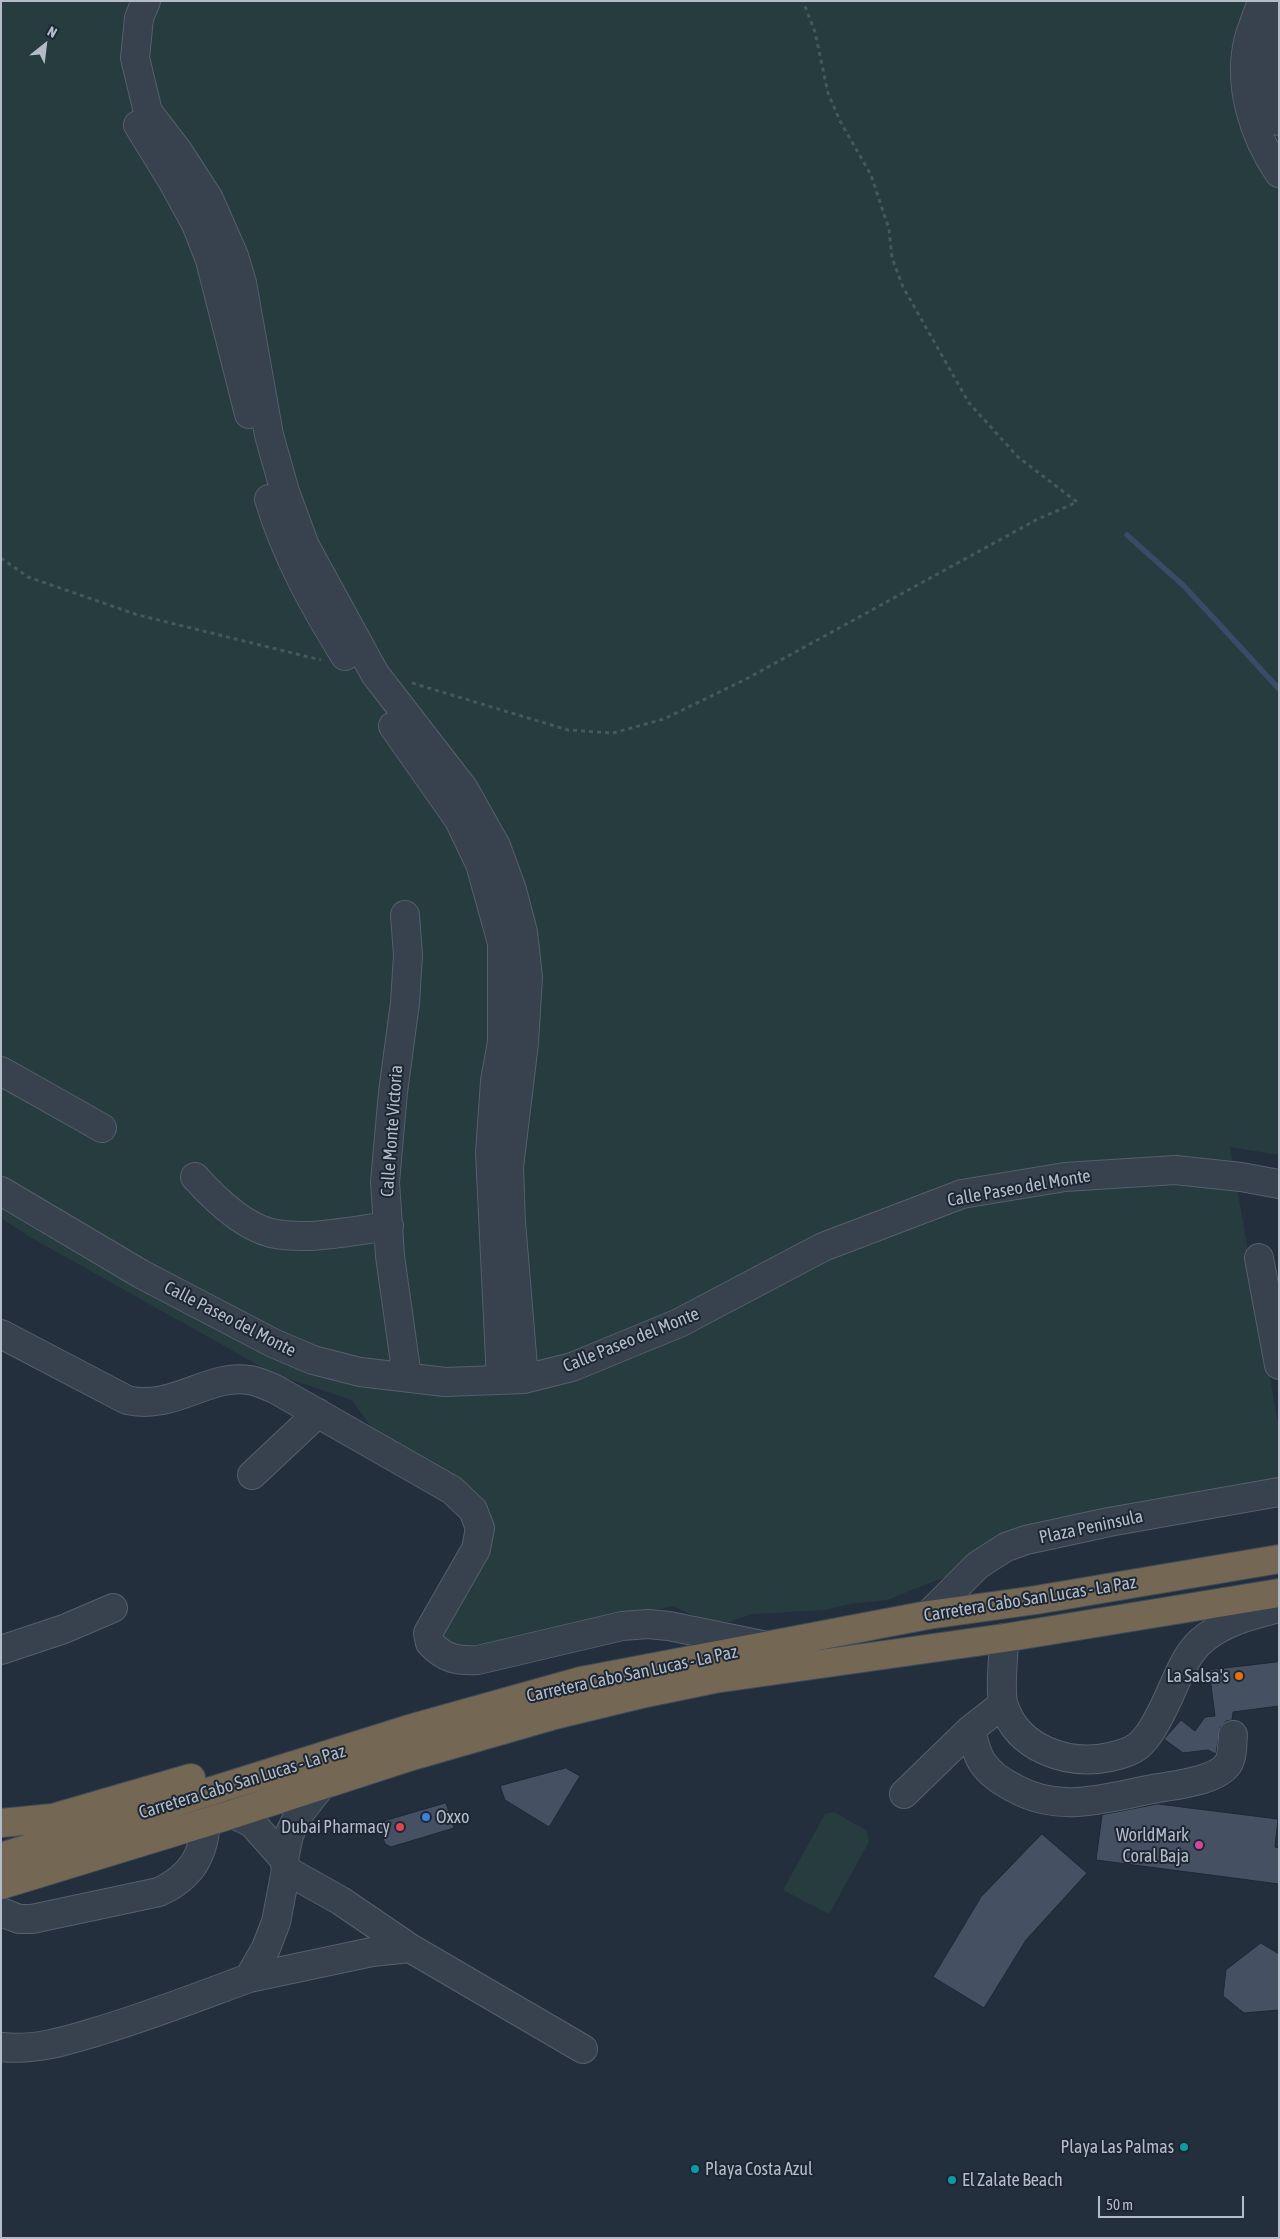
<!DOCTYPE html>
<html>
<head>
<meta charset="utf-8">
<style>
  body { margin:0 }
  #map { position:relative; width:1280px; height:2239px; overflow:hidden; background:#242f3e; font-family:"Asap Condensed",sans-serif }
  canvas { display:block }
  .frame { position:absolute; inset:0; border:2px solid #b4bcc9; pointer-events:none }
  .north { position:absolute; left:20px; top:20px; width:50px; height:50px; -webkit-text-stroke:4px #1d2633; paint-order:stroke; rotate:29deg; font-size:14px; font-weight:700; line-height:20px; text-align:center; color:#b4bcc9 }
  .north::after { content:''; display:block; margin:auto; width:18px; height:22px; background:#b4bcc9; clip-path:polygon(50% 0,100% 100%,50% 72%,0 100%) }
  .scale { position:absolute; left:1098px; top:2196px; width:146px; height:22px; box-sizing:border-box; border:2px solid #b4bcc9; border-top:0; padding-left:6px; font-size:15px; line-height:18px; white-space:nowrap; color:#b4bcc9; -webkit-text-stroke:4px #1d2633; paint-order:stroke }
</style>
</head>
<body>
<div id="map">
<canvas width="1280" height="2239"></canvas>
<div class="frame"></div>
<div class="north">N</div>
<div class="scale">50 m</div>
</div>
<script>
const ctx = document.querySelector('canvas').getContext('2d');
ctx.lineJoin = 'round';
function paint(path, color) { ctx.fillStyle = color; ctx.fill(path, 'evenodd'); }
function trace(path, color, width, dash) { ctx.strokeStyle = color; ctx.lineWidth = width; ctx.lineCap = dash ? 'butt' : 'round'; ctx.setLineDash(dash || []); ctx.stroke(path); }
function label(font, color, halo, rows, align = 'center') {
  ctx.font = font + ' "Asap Condensed",sans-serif'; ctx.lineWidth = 4; ctx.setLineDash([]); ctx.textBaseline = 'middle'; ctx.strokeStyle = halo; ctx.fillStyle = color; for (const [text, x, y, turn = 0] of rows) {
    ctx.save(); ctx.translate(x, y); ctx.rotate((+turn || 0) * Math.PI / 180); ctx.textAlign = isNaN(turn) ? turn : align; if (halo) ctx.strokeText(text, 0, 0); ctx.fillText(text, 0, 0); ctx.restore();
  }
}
paint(new Path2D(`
  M1 1H1279V1155L1230 1147 1279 1429V1480L955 1573 887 1600 850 1604 825 1610 752 1614 729 1622 705 1620 672 1606 502 1652 446 1645 442 1633 490 1537 378 1437 352 1400 274 1374 30 1237 1 1218Z
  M834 1812 867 1831 869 1842 829 1914 783 1890 825 1814Z`), '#263c3f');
trace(new Path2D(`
  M1127 535 1184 586 1279 689`), '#394c67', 5.5);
const building = new Path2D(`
  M1279 1662V1706L1233 1712 1232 1720 1226 1721 1220 1727 1216 1754 1208 1750 1183 1753 1164 1739 1181 1720 1195 1731 1205 1717 1215 1716 1209 1670Z
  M566 1768 580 1776 549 1827 505 1800 500 1786Z
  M446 1803 454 1828 391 1847 385 1844 378 1823Z
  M1158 1804 1278 1819 1275 1847 1279 1848V1884L1096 1860 1102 1815Z
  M1042 1834 1087 1873 1026 1940 984 2008 933 1977 981 1897Z
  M1261 1943 1279 1954V2010L1244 2013 1223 1996 1226 1970Z`);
paint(building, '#455162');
trace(building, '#1f2835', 1);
const minor = new Path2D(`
  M146 1 139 18 135 58 148 112 178 151 209 199 234 256 242 283 269 435 285 492 305 546 375 674 464 789 496 846 512 890 523 932 528 977 524 1043 509 1167 511 1222 524 1379
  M1262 1C1258 13 1253 25 1249 38 1237 83 1253 135 1279 173
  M1279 8C1267 43 1263 86 1279 121
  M138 125 173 182 196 224 210 260 249 414
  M269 499C286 556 314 606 345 656
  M393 726 459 820 480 864 502 943V1042L495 1081 490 1153 501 1380
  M405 915 408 955 405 1003 393 1092 385 1182 390 1256 407 1377
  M1 1071 102 1128
  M195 1177C213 1197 243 1226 271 1233 309 1241 351 1231 389 1226
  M1 1191 141 1274 273 1343 313 1360 360 1372 445 1382 524 1379 572 1367 679 1323 823 1247 962 1194 1065 1177 1175 1170 1241 1177 1279 1184
  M1259 1258 1279 1365
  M1 1334 127 1400C173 1411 210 1373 249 1380 258 1381 267 1386 275 1389L452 1490 473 1510 480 1528 476 1549 428 1633 430 1643C445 1659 457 1661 478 1660L622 1626 648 1624 669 1626 767 1646
  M252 1475 318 1413
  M928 1615 978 1565 1006 1547 1026 1540 1109 1522 1279 1492
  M1004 1638C1004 1654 999 1692 1004 1706 1018 1749 1068 1766 1110 1757 1119 1755 1131 1752 1138 1746 1150 1736 1158 1719 1165 1705 1175 1685 1183 1658 1200 1642 1222 1622 1251 1615 1279 1608
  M1 1650 64 1629 113 1608
  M970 1730C974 1739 976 1753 982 1762 989 1773 1002 1782 1014 1788 1060 1814 1105 1798 1153 1789 1173 1785 1215 1782 1228 1764 1233 1756 1232 1744 1233 1735
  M904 1794 970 1730 1003 1704
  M233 1814 252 1823 284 1859
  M286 1870 341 1901 410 1948
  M1 1912 19 1919H32L159 1892C191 1877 204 1856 206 1821
  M249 1978 372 1952 410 1948 583 2049
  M1 2047C36 2051 69 2040 102 2030 152 2015 200 1996 249 1978L266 1948 276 1922 286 1870 284 1859 289 1835 299 1814 321 1786`);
const highway = new Path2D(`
  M1 1823 53 1818 191 1778
  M1 1857 409 1729 581 1681 928 1615 1036 1600 1279 1559
  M1 1885 233 1814 412 1756 551 1716 646 1693 714 1679 1004 1638 1279 1593`);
trace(minor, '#565f6c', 30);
trace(highway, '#434c59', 30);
trace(new Path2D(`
  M1 558 28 577 138 615 321 660
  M412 683 568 730 613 733 664 719 748 678 1036 520 1077 502 1018 457 969 403 903 287 892 258 889 229 871 175 840 121 828 93 815 32 803 1`), '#44595c', 3, [4, 4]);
trace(minor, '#38414e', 28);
trace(highway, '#746855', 28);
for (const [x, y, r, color] of [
  [1239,1676,5,"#e8710a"],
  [426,1817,5,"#3f7fe0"],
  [400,1827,5,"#e0444e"],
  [1199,1845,5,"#d1479c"],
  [1184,2147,5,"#0f9aa8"],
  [695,2169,5,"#0f9aa8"],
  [952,2180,5,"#0f9aa8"]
]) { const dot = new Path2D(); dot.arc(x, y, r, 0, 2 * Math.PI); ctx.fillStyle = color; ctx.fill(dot); trace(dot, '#1d2633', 2); }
label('18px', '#b4bcc9', '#1d2633', [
  ["Calle Monte Victoria",392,1131,-86],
  ["Calle Paseo del Monte",1019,1188,-10],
  ["Calle Paseo del Monte",230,1319,27],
  ["Calle Paseo del Monte",631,1340,-22],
  ["Plaza Peninsula",1091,1527,-12],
  ["Carretera Cabo San Lucas - La Paz",1030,1599,-9],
  ["Carretera Cabo San Lucas - La Paz",632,1674,-12],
  ["Carretera Cabo San Lucas - La Paz",242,1782,-17]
]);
label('18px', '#b4bcc9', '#1d2633', [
  ["La Salsa's",1229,1676],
  ["Oxxo",436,1817,"left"],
  ["Dubai Pharmacy",390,1827],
  ["WorldMark",1189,1835],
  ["Coral Baja",1189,1856],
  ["Playa Las Palmas",1174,2147],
  ["Playa Costa Azul",705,2169,"left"],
  ["El Zalate Beach",962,2180,"left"]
], 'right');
</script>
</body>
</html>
